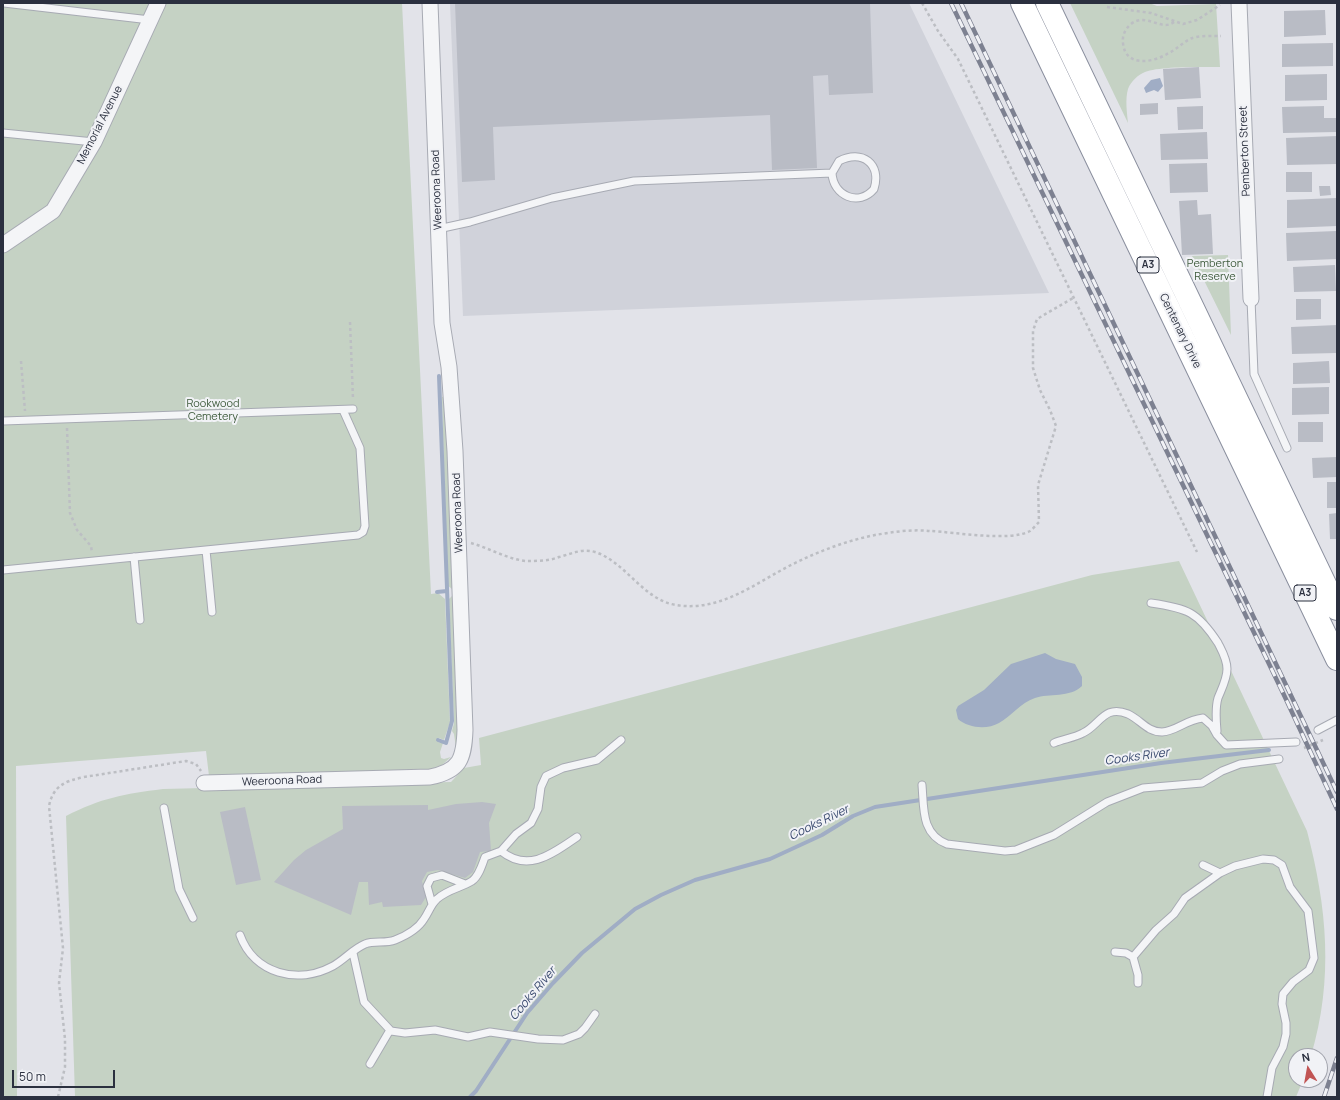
<!DOCTYPE html>
<html>
<head>
<meta charset="utf-8">
<style>
  body { margin:0 }
  #map { position:relative; width:1340px; height:1100px; overflow:hidden; background:#e2e3e9; font-family:Manrope,sans-serif }
  canvas { display:block }
  .frame { position:absolute; inset:0; border:4px solid #2b303f; pointer-events:none }
  .north { position:absolute; left:1288px; top:1048px; width:40px; height:40px; box-sizing:border-box; background:#f1f2f6; border:1px solid #a2a4ad; border-radius:50%; rotate:349deg; font-size:11px; font-weight:700; line-height:16px; text-align:center; color:#2b303f }
  .north::after { content:''; display:block; margin:auto; width:14px; height:18px; background:#c15454; clip-path:polygon(50% 0,100% 100%,50% 72%,0 100%) }
  .scale { position:absolute; left:12px; top:1070px; width:103px; height:18px; box-sizing:border-box; border:2px solid #2b303f; border-top:0; padding-left:5px; font-size:12px; line-height:14px; white-space:nowrap; color:#2b303f; -webkit-text-stroke:3px #f1f2f6; paint-order:stroke }
</style>
</head>
<body>
<div id="map">
<canvas width="1340" height="1100"></canvas>
<div class="frame"></div>
<div class="north">N</div>
<div class="scale">50 m</div>
</div>
<script>
const ctx = document.querySelector('canvas').getContext('2d');
ctx.lineJoin = 'round';
function paint(path, color) { ctx.fillStyle = color; ctx.fill(path, 'evenodd'); }
function trace(path, color, width, dash) { ctx.strokeStyle = color; ctx.lineWidth = width; ctx.lineCap = dash ? 'butt' : 'round'; ctx.setLineDash(dash || []); ctx.stroke(path); }
function label(font, color, halo, rows, align = 'center') {
  ctx.font = font + ' Manrope,sans-serif'; ctx.lineWidth = 4; ctx.setLineDash([]); ctx.textBaseline = 'middle'; ctx.strokeStyle = halo; ctx.fillStyle = color; for (const [text, x, y, turn = 0] of rows) {
    ctx.save(); ctx.translate(x, y); ctx.rotate((+turn || 0) * Math.PI / 180); ctx.textAlign = isNaN(turn) ? turn : align; if (halo) ctx.strokeText(text, 0, 0); ctx.fillText(text, 0, 0); ctx.restore();
  }
}
paint(new Path2D(`
  M450 3H909L1049 293 463 316Z`), '#d0d2da');
paint(new Path2D(`
  M3 3H402L431 594 438 593 445 599 450 722 444 740 439 738 438 742 443 743 440 752 441 758 444 759 451 757 442 765 431 769 209 776 206 751 16 766 17 1097H3Z
  M1070 3H1149L1157 6 1216 4 1220 67C1202 67 1160 66 1145 72 1138 75 1131 81 1128 89 1125 99 1127 113 1128 123Z
  M1228 255 1231 335 1192 256Z
  M445 396 459 724 456 748 454 734 452 731 454 723 449 599 453 595 452 589 447 585 442 397Z
  M1179 561 1307 831C1327 907 1334 979 1311 1056H1296V1080H1303L1296 1097H75L66 816C101 798 124 794 163 789L451 782 464 768 481 765 479 738 1092 575Z`), '#c5d2c4');
paint(new Path2D(`
  M1160 78 1163 86 1158 92 1154 90 1146 93 1144 88 1151 80Z
  M1045 653 1056 659 1075 664 1082 677V686C1070 698 1049 693 1035 698 1020 703 1012 716 999 723 987 730 968 728 958 719L956 710 958 706 984 690 1011 664Z`), '#a0adc5');
trace(new Path2D(`
  M437 592 447 591
  M438 740 446 743 452 721 439 376
  M470 1097 476 1091 527 1013 553 983 582 953 635 909 661 895 695 880 770 859 822 835 853 816 875 807 1161 763 1269 750`), '#a0adc5', 4);
paint(new Path2D(`
  M455 3H870L873 93 829 95 828 75 813 76 817 168 772 170 770 115 493 127 495 180 462 182Z
  M1325 10 1326 35 1284 37V11Z
  M1333 43V66L1282 67V44Z
  M1199 67 1201 98 1165 100 1163 69Z
  M1327 74V100L1285 101V75Z
  M1158 103V114L1140 115V104Z
  M1203 106V129L1178 130 1177 107Z
  M1324 106V118H1337V132L1283 133 1282 107Z
  M1207 132 1208 159 1161 160 1160 134Z
  M1337 136V164L1287 165 1286 138Z
  M1207 163 1208 192 1170 193 1169 164Z
  M1286 172H1312V192H1286Z
  M1319 186H1330L1331 195 1320 196Z
  M1336 198 1337 226 1287 228V200Z
  M1197 200 1198 215 1211 214 1213 254 1182 255 1179 201Z
  M1336 231 1337 259 1287 261 1286 233Z
  M1335 265 1336 291 1294 292 1293 267Z
  M1296 299H1321V319L1296 320Z
  M1337 325V353L1292 354 1291 327Z
  M1329 361 1330 383 1293 384V363Z
  M1329 387V414L1292 415V388Z
  M1298 422H1323V442H1298Z
  M1337 457V477L1313 478 1312 458Z
  M1327 482H1337V508H1327Z
  M1337 513V539H1330L1329 514Z
  M482 802 496 804 489 823 491 851 480 852 473 872 465 878 438 870 427 872 422 881 426 897 421 905 383 907 382 902 369 905 368 882H359L351 915 274 882 294 860 306 850 343 829 342 806 428 805V810L456 804Z
  M245 807 261 880 236 885 220 812Z`), '#b9bcc5');
const lane = new Path2D(`
  M4 3 150 20
  M3 133 94 142
  M438 229 470 222 552 198 634 181 832 173 839 161C862 149 882 164 874 189 859 207 833 196 832 173
  M1251 299 1254 374 1287 448
  M3 421 353 409
  M206 550 212 612
  M134 557 140 620
  M3 570 358 535 363 532 365 526 360 448 343 410
  M1151 603C1187 608 1198 612 1218 643 1222 651 1227 659 1227 669 1227 679 1222 688 1218 698 1215 708 1216 720 1217 731
  M1318 730 1337 720
  M1054 743C1063 739 1074 738 1083 733 1100 725 1104 704 1128 714 1141 720 1147 732 1162 732 1177 731 1185 720 1203 718L1212 726 1217 735 1226 745 1296 742
  M922 785C924 808 921 834 947 844L1005 851 1016 850 1054 835 1107 802 1143 788 1202 783 1222 771 1240 764 1279 759
  M164 808 179 889 193 918
  M501 851C528 873 552 854 577 837
  M1203 865 1220 873
  M432 904 427 886 431 878 442 875 465 884
  M240 935C254 974 298 985 333 966 344 960 353 949 365 944 374 940 385 944 395 940 405 936 418 929 424 919 429 912 431 904 437 899 448 889 461 888 472 881 479 876 482 865 485 857L501 851 516 834 531 823 538 809 541 787 546 776 563 768 597 760 621 740
  M1115 952 1126 953 1133 957 1138 975V983
  M353 953 364 1002 391 1031 405 1033 435 1030 468 1037 490 1032 538 1039 563 1040 579 1034 585 1028 595 1014
  M1133 957 1156 930 1174 914 1185 898 1220 873 1235 866 1263 859 1274 860 1282 865 1290 887 1308 911 1314 958 1309 970 1293 982 1283 994 1282 1004 1286 1023V1034L1283 1047 1272 1068 1267 1097
  M370 1064 390 1030`);
const street = new Path2D(`
  M1239 3 1251 299
  M3 245 53 211 94 142 158 3
  M204 783 430 777C460 771 464 759 465 730L455 451 449 367 442 323 430 3`);
const highway = new Path2D(`
  M1022 3 1337 659
  M1047 3 1337 609`);
trace(lane, '#a7aab3', 9);
trace(street, '#a7aab3', 17);
trace(highway, '#8a8f9e', 24);
trace(new Path2D(`
  M922 3 938 31 958 59 1197 552
  M1107 7 1151 13 1183 24 1197 20 1220 5
  M1174 22C1162 32 1146 12 1131 24 1125 29 1122 36 1123 43 1125 67 1152 63 1167 54 1176 50 1182 43 1190 39 1198 35 1213 36 1221 36
  M350 322 353 399
  M21 361 25 411
  M67 428 70 513 77 530 91 546 92 553
  M471 543C489 548 507 559 526 561 537 561 549 561 559 557 571 554 582 548 595 552 626 562 643 600 676 605 719 612 753 585 789 566 817 552 845 541 875 535 892 532 913 529 930 531 954 532 1010 542 1030 531 1033 529 1036 525 1039 522L1038 485 1056 426 1050 410 1040 390 1033 368V331L1037 319 1073 298
  M1304 748 1323 740
  M58 1097 65 1067V1039L59 983 63 948 49 806C53 786 65 781 84 777L186 761 196 764 201 771`), '#bcbec3', 2.5, [3, 3]);
trace(lane, '#f4f5f7', 7);
trace(street, '#f4f5f7', 15);
trace(highway, '#fff', 22);
const rail = new Path2D(`
  M951 3 1284 695 1337 809
  M961 3 1337 792
  M1324 1097 1337 1058`);
trace(rail, '#7d8191', 4.5);
trace(rail, '#f1f2f6', 3, [9]);
for (const [x, y, w] of [
  [1148,265,22],
  [1305,593,22]
]) { const box = new Path2D(); box.roundRect(x - w / 2, y - 8, w, 16, 3); ctx.fillStyle = '#f1f2f6'; ctx.fill(box); trace(box, '#2b303f', 1); }
label('bold 10px', '#2b303f', null, [
  ["A3",1148,265],
  ["A3",1305,593]
]);
label('11px', '#2b303f', '#f1f2f6', [
  ["Memorial Avenue",100,125,-63],
  ["Pemberton Street",1245,151,-92],
  ["Weeroona Road",437,190,-92],
  ["Centenary Drive",1180,331,64],
  ["Weeroona Road",458,513,-92],
  ["Weeroona Road",282,781,-2]
]);
label('11px', '#3c593a', '#f1f2f6', [
  ["Pemberton",1215,264],
  ["Reserve",1215,277],
  ["Rookwood",213,404],
  ["Cemetery",213,417]
]);
label('italic 12px', '#3a4a6f', '#f1f2f6', [
  ["Cooks River",1137,757,-8],
  ["Cooks River",819,823,-26],
  ["Cooks River",533,994,-50]
]);
</script>
</body>
</html>
